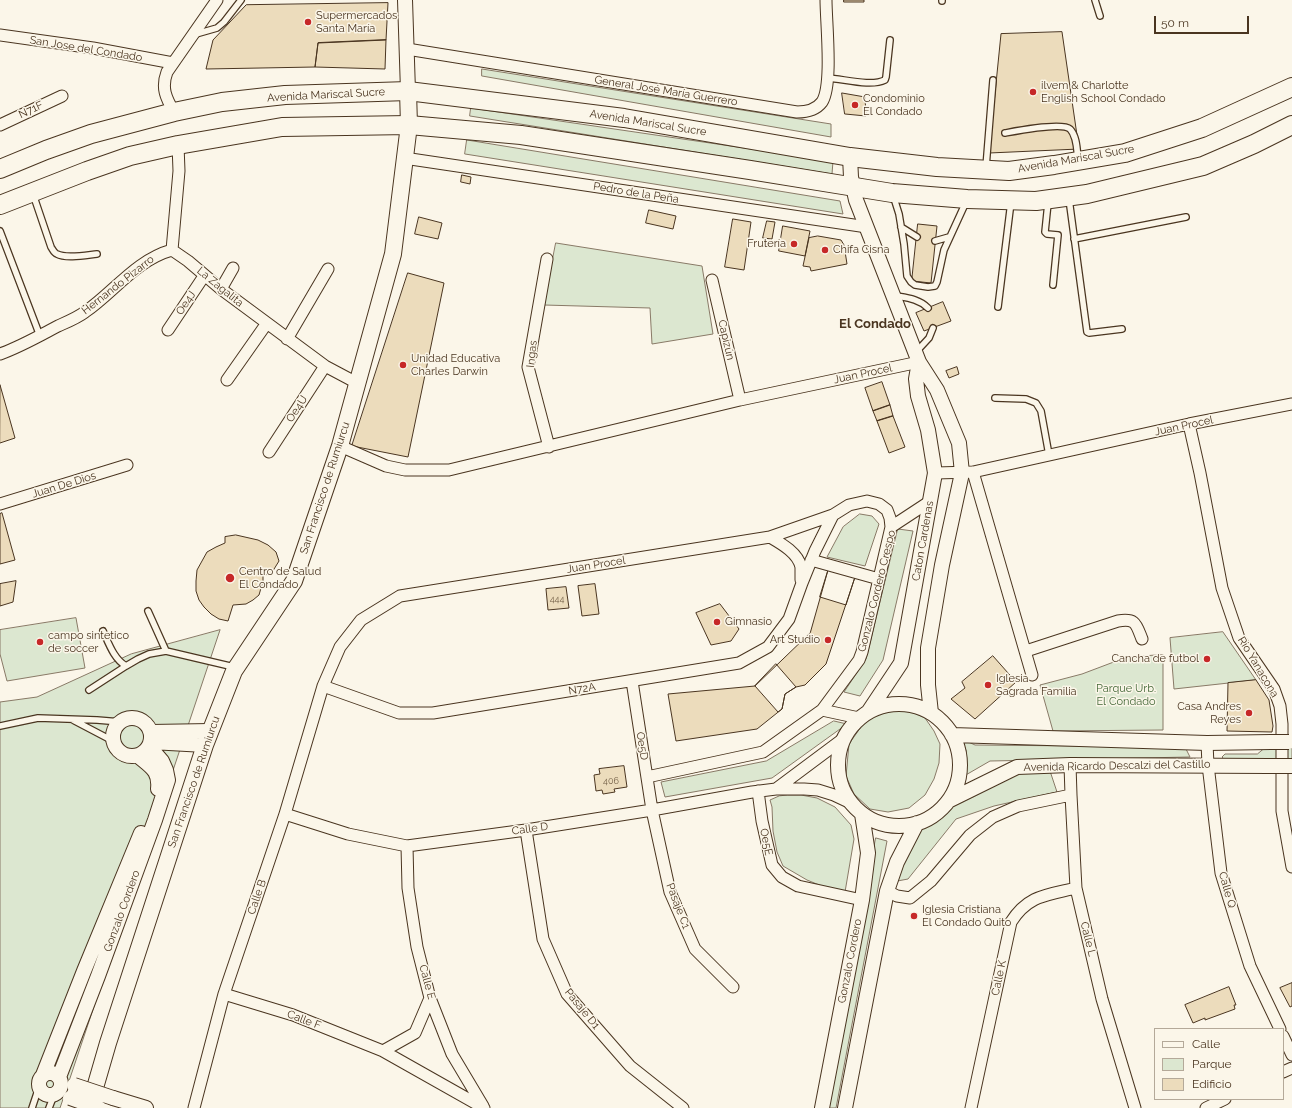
<!DOCTYPE html>
<html>
<head>
<meta charset="utf-8">
<style>
  body { margin:0 }
  #map { position:relative; width:1292px; height:1108px; overflow:hidden; background:#fbf6e9; font-family:Raleway,sans-serif }
  canvas { display:block }
  .legend { position:absolute; left:1154px; top:1028px; width:130px; height:72px; box-sizing:border-box; background:#fbf6e9; border:1px solid #b4a999; margin:0; padding:5px 7px; list-style:none; font-size:12px; color:#4a3520 }
  .legend li { display:flex; align-items:center; gap:8px; height:20px }
  .legend b { width:20px; border:1px solid #b4a999 }
  .scale { position:absolute; left:1154px; top:16px; width:95px; height:18px; box-sizing:border-box; border:2px solid #4a3520; border-top:0; padding-left:5px; font-size:12px; line-height:14px; white-space:nowrap; color:#4a3520; -webkit-text-stroke:3px #fbf6e9; paint-order:stroke }
</style>
</head>
<body>
<div id="map">
<canvas width="1292" height="1108"></canvas>
<ul class="legend">
<li><b style="height:5px;background:#fbf6e9"></b>Calle</li>
<li><b style="height:11px;background:#dce7d0"></b>Parque</li>
<li><b style="height:11px;background:#ecdcbc"></b>Edificio</li>
</ul>
<div class="scale">50 m</div>
</div>
<script>
const ctx = document.querySelector('canvas').getContext('2d');
ctx.lineJoin = 'round';
function paint(path, color) { ctx.fillStyle = color; ctx.fill(path, 'evenodd'); }
function trace(path, color, width, dash) { ctx.strokeStyle = color; ctx.lineWidth = width; ctx.lineCap = dash ? 'butt' : 'round'; ctx.setLineDash(dash || []); ctx.stroke(path); }
function label(font, color, halo, rows, align = 'center') {
  ctx.font = font + ' Raleway,sans-serif'; ctx.lineWidth = 3; ctx.setLineDash([]); ctx.textBaseline = 'middle'; ctx.strokeStyle = halo; ctx.fillStyle = color; for (const [text, x, y, turn = 0] of rows) {
    ctx.save(); ctx.translate(x, y); ctx.rotate((+turn || 0) * Math.PI / 180); ctx.textAlign = isNaN(turn) ? turn : align; if (halo) ctx.strokeText(text, 0, 0); ctx.fillText(text, 0, 0); ctx.restore();
  }
}
const green = new Path2D(`
  M482 69 831 124V137L482 76Z
  M471 108 833 161 832 174 470 116Z
  M467 140 840 201 843 214 465 154Z
  M556 243 702 266 713 334 652 344 650 308 544 305Z
  M860 514 872 516 879 524 865 566 827 557 843 527Z
  M898 529 913 531 883 660 860 696 844 692 866 659Z
  M76 618 85 668 7 681 0 654V630Z
  M220 630 60 1108H0V702L37 697 131 654Z
  M1223 632 1256 680 1174 689 1170 638Z
  M1163 655V730L1053 731 1040 685 1082 674 1127 657Z
  M896 709 913 712 925 718 934 731 940 744 939 763 934 779 925 795 909 808 888 812 870 809 854 794 846 776 849 744 863 724 879 713Z
  M834 721 847 724 772 778 665 797 661 782 766 761Z
  M962 739 975 745 1185 747 1190 757 990 761 964 776 966 751Z
  M1265 748H1292V762L1225 760 1222 757 1225 754H1257Z
  M1050 771 1057 792 994 806 956 819 908 879 892 882 920 831 952 802 1018 773Z
  M788 795H801L817 798 835 807 851 825 854 839 845 892 829 889 807 880 783 866 777 852 773 831 772 807 770 800 779 796Z
  M876 838 887 841 836 1108H825Z`);
paint(green, '#dce7d0');
trace(green, '#887966', 1);
const building = new Path2D(`
  M844 0H864V2H844Z
  M388 3 386 40 318 43 315 67 206 69 213 40 246 5Z
  M1062 32 1079 149 989 153 1001 34Z
  M386 40 385 69 315 67 318 43Z
  M842 93 865 97 866 116 845 114Z
  M462 175 471 177 470 184 461 182Z
  M649 210 676 216 673 229 646 223Z
  M419 217 442 223 438 239 415 234Z
  M733 219 751 222 744 270 725 267Z
  M767 221 775 222 772 239 763 238Z
  M918 224 937 226 931 283 912 281Z
  M783 226 810 231 805 256 779 251Z
  M818 236 841 240 844 245 847 264 811 271 810 267 803 266 809 238Z
  M408 273 444 283 408 457 352 446Z
  M943 302 951 321 924 331 916 313Z
  M957 367 959 374 949 378 946 371Z
  M882 382 890 405 873 411 865 388Z
  M0 385 15 438 0 443Z
  M890 405 893 416 877 421 873 411Z
  M893 416 905 447 889 453 877 421Z
  M2 513 15 560 0 564V514Z
  M236 535 258 540 268 545 276 552 279 561 271 574 263 575V581L259 595 253 600 246 604 233 605 228 621 219 619 211 614 204 607 199 600 196 591V581L197 570 207 552 216 547 225 543V537Z
  M829 568 855 577 826 664 805 685 796 687 785 694 782 709 757 729 676 741 668 694 755 686 810 633Z
  M829 568 855 577 846 605 820 597Z
  M16 581 13 602 0 606V584Z
  M595 584 599 614 582 616 578 586Z
  M566 587 569 608 548 610 546 589Z
  M720 604 739 629 731 641 711 645 696 613Z
  M993 656 1016 682 975 719 951 699 965 688 962 682Z
  M776 664 796 687 785 694 782 709 778 712 755 686Z
  M1256 680 1269 700 1273 726 1272 732 1227 731 1228 683Z
  M624 766 627 787 614 789 615 792 603 794 602 790 596 791 594 775 600 774 599 769Z
  M1292 983V1006L1290 1007 1280 988Z
  M1229 987 1236 1005H1234L1235 1009 1205 1020V1018L1193 1023 1185 1005Z`);
paint(building, '#ecdcbc');
trace(building, '#4a3520', 1);
const service = new Path2D(`
  M942 0V1
  M1095 0 1100 16
  M196 34 217 28 224 22 241 0
  M828 78C844 79 871 87 885 80L886 77 890 40
  M1005 133C1016 131 1062 122 1070 129 1077 136 1077 150 1078 159
  M986 167 993 80
  M33 194 51 247C53 250 54 253 57 254 66 259 87 255 97 254
  M893 195 899 214 904 244 907 276 911 282 915 285 928 287 935 286 937 282 944 250 966 202
  M1069 199 1087 332 1089 333 1122 329
  M1048 203 1045 232 1047 234 1058 235 1053 285
  M901 227 917 237
  M0 231 40 336
  M1074 239 1186 217
  M935 241 949 237
  M896 296C908 298 919 299 928 308
  M998 307 1011 202
  M916 352 929 338 933 328
  M995 398 1026 399 1036 403 1041 411 1049 455
  M148 611 166 651
  M103 631C109 644 114 659 126 666L138 659 149 654 166 651 234 667
  M89 690 126 666
  M73 720 113 741
  M0 726 38 718 97 720 121 722
  M32 1108 39 1087
  M49 1108 54 1095`);
const minor = new Path2D(`
  M0 35 93 48 173 63
  M407 49 797 112C807 112 816 110 822 102 833 85 826 22 826 0
  M174 112C166 98 161 88 167 72L217 0
  M0 125 62 96
  M404 158 867 227
  M172 250 188 261 221 289 325 366 357 383
  M172 250 179 171 178 145
  M547 259 528 367 549 447
  M712 280 740 400
  M221 289 233 268
  M168 330 204 276
  M287 339 328 269
  M0 354C20 347 39 336 58 326 67 322 77 318 85 312 114 292 136 260 172 250
  M227 380 267 323
  M1189 424 1200 473 1222 588 1239 638 1274 689 1280 706 1282 724V811L1292 867
  M340 446 386 466 405 470H449L740 400 919 362
  M269 452 325 366
  M973 472 1032 675
  M935 473 973 472 1189 424 1292 404
  M0 504 127 465
  M891 527 929 502
  M770 537C782 544 798 553 801 567 801 571 801 576 801 580
  M811 560 879 579
  M1026 651 1118 621C1136 618 1136 624 1142 639
  M632 681 652 810 670 892 695 949 733 987
  M323 686 399 713H433L739 663 768 647 789 619 802 583 815 551 833 515
  M822 710 859 718
  M1207 743 1208 765 1221 873 1250 966 1280 1029
  M1070 765 1071 795 1076 888 1102 999 1135 1108
  M776 789 843 739
  M758 791 762 821 772 865 782 877 798 886 862 900
  M285 814 348 834 407 846 526 830 652 810 752 792 776 789H804L818 790 834 795 851 803
  M526 830 543 939 567 994 630 1066 683 1108
  M407 846 408 888 417 947 430 998 452 1054 483 1106
  M887 891 897 896 910 898 931 881 970 835 993 817 1018 806 1071 795
  M224 994 293 1015 383 1051 484 1108
  M1283 1036 1292 1055
  M383 1051 415 1033 430 998
  M1283 1072 1292 1068
  M194 1108 224 994 285 814 323 686 340 647 361 620 400 596 770 537 833 515 849 505 867 501 879 504 887 510 890 518 891 527 862 652 859 660 822 710 763 752 647 777
  M971 1108 1011 922C1028 895 1047 895 1076 888
  M1206 1108 1225 1099`);
const tertiary = new Path2D(`
  M405 0 408 91
  M850 157 851 177 856 200 919 362 937 390 959 443 962 473 942 565 928 648V685L931 713
  M838 765a61 61 0 1 1 122 0a61 61 0 1 1-122 0Z
  M869 711 901 663 935 473 928 430 918 396 916 379 919 362
  M113 737a19 19 0 1 1 38 0a19 19 0 1 1-38 0Z
  M151 732 210 731
  M952 735 1207 743 1271 742
  M151 742 205 745
  M138 756C151 767 160 771 158 789
  M950 800 1017 767 1070 765 1269 766
  M39 1084a11 11 0 1 1 22 0a11 11 0 1 1-22 0Z
  M43 1075 84 971 141 833
  M59 1077 98 976 155 820 168 780 166 770 162 761 149 746
  M113 1098 146 1108
  M822 1108 862 900 868 853 862 814
  M845 1108 887 891 897 862 917 823`);
const secondary = new Path2D(`
  M90 1105 108 1043 205 745 234 671 294 581 340 446 393 254 409 125 408 91`);
const primary = new Path2D(`
  M0 169 46 150 91 134 174 112 222 102 285 95 408 91 624 118 850 157 937 167 1009 171 1054 165 1125 153 1202 128 1292 87
  M0 205 87 171 130 156 178 145 282 127 409 125 521 135 750 170 892 193 967 199 1036 201 1087 194 1203 166 1254 144 1292 125`);
trace(service, '#4a3520', 8);
trace(minor, '#4a3520', 13);
trace(tertiary, '#4a3520', 16);
trace(secondary, '#4a3520', 18);
trace(primary, '#4a3520', 20);
trace(service, '#fbf6e9', 5.5);
trace(minor, '#fbf6e9', 11);
trace(tertiary, '#fbf6e9', 14);
trace(secondary, '#fbf6e9', 16);
trace(primary, '#fbf6e9', 18);
const tertiaryBridge = new Path2D(`
  M1271 742H1289
  M1269 766H1292
  M74 1085 113 1098
  M70 1098 99 1108`);
trace(tertiaryBridge, '#4a3520', 16, []);
trace(tertiaryBridge, '#fbf6e9', 14);
for (const [x, y, r, color] of [
  [308,22,4,"#c62828"],
  [1033,92,4,"#c62828"],
  [855,105,4,"#c62828"],
  [794,244,4,"#c62828"],
  [825,250,4,"#c62828"],
  [403,365,4,"#c62828"],
  [230,578,5,"#c62828"],
  [717,622,4,"#c62828"],
  [828,640,4,"#c62828"],
  [40,642,4,"#c62828"],
  [1207,659,4,"#c62828"],
  [988,685,4,"#c62828"],
  [1249,713,4,"#c62828"],
  [914,916,4,"#c62828"]
]) { const dot = new Path2D(); dot.arc(x, y, r, 0, 2 * Math.PI); ctx.fillStyle = color; ctx.fill(dot); trace(dot, '#fbf6e9', 1.5); }
label('9px', '#725f47', null, [
  ["444",557,599],
  ["406",611,781]
]);
label('11px', '#4a3520', '#fbf6e9', [
  ["Supermercados",316,16],
  ["Santa María",316,29],
  ["ilvem & Charlotte",1041,86],
  ["English School Condado",1041,99],
  ["Condominio",863,99],
  ["El Condado",863,112],
  ["Frutería",786,244,"right"],
  ["Chifa Cisna",833,250],
  ["Unidad Educativa",411,359],
  ["Charles Darwin",411,372],
  ["Centro de Salud",239,572],
  ["El Condado",239,585],
  ["Gimnasio",725,622],
  ["campo sintetico",48,636],
  ["de soccer",48,649],
  ["Art Studio",820,640,"right"],
  ["Cancha de futbol",1199,659,"right"],
  ["Iglesia",996,679],
  ["Sagrada Familia",996,692],
  ["Casa Andres",1241,707,"right"],
  ["Reyes",1241,720,"right"],
  ["Iglesia Cristiana",922,910],
  ["El Condado Quito",922,923]
], 'left');
label('11px', '#4a3520', '#fbf6e9', [
  ["San Jose del Condado",86,49,9],
  ["General José María Guerrero",666,91,9],
  ["Avenida Mariscal Sucre",326,95,-3],
  ["N71F",31,110,-25],
  ["Avenida Mariscal Sucre",648,123,9],
  ["Avenida Mariscal Sucre",1076,159,-10],
  ["Pedro de la Peña",636,193,9],
  ["Hernando Pizarro",118,285,-38],
  ["La Zagalita",220,287,39],
  ["Oe4J",186,303,-56],
  ["Capizún",726,340,77],
  ["Ingas",532,354,-84],
  ["Juan Procel",863,374,-12],
  ["Oe4U",297,409,-57],
  ["Juan Procel",1184,426,-12],
  ["Juan De Dios",64,485,-17],
  ["San Francisco de Rumiurcu",325,488,-72],
  ["Caton Cardenas",923,541,-80],
  ["Juan Procel",596,565,-9],
  ["Gonzalo Cordero Crespo",877,591,-76],
  ["Rio Yanacona",1258,667,59],
  ["N72A",582,689,-9],
  ["Oe5D",642,746,81],
  ["Avenida Ricardo Descalzi del Castillo",1117,766,-1],
  ["San Francisco de Rumiurcu",194,782,-71],
  ["Calle D",530,829,-8],
  ["Oe5E",766,842,78],
  ["Calle Q",1227,890,74],
  ["Calle B",257,897,-71],
  ["Pasaje C1",678,906,69],
  ["Gonzalo Cordero",122,911,-70],
  ["Calle L",1088,939,76],
  ["Gonzalo Cordero",850,961,-79],
  ["Calle K",999,978,-78],
  ["Calle E",427,982,75],
  ["Pasaje D1",582,1009,51],
  ["Calle F",304,1020,21]
]);
label('11px', '#436837', '#fbf6e9', [
  ["Parque Urb.",1126,689],
  ["El Condado",1126,702]
]);
label('bold 13px', '#4a3520', '#fbf6e9', [
  ["El Condado",875,324]
]);
</script>
</body>
</html>
